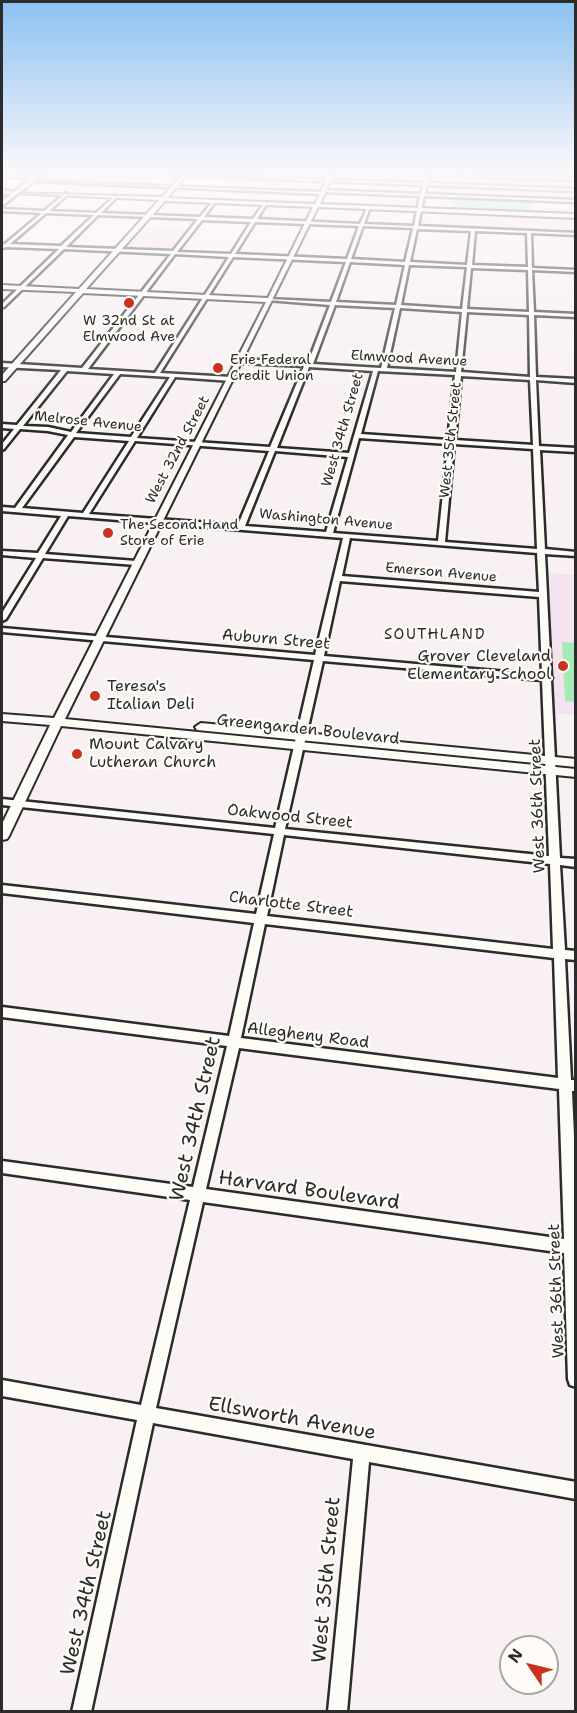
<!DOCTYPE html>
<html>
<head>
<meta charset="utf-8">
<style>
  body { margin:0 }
  #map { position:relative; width:577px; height:1713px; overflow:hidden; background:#f9f0f4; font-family:"Shantell Sans",sans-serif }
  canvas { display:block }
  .frame { position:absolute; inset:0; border:3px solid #2b2b2b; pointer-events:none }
  .north { position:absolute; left:499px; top:1635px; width:60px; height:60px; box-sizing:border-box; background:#fdfcf7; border:2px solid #a9a8a5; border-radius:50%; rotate:305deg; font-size:16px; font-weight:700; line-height:24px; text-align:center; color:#2b2b2b }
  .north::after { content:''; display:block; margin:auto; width:21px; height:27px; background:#c8321e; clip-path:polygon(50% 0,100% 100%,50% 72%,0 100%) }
</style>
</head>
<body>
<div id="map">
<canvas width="577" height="1713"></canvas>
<div class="frame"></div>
<div class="north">N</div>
</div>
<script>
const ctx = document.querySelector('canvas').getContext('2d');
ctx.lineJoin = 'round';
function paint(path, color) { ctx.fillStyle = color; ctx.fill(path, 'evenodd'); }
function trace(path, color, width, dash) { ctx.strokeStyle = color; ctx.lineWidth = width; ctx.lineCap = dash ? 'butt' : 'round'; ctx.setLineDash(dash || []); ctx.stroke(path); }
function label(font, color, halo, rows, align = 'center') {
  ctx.font = font + ' "Shantell Sans",sans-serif'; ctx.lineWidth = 4.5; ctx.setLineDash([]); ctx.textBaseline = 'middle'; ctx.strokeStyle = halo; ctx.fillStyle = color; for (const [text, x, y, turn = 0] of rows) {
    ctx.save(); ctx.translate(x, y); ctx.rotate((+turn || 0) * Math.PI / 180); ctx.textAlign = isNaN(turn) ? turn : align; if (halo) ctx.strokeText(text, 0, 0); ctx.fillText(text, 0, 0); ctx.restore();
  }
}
paint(new Path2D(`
  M374 199 419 201 417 208 371 207Z
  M444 211 575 217V233L441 227Z
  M140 228 190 229 173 252 121 249Z
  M546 573 575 575V715L553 713Z`), '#f4e2f1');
paint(new Path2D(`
  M452 197 532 200 534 201 531 213 452 210Z
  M562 642 575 643V702L565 701Z`), '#a6eab5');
const minor = new Path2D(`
  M2 175 36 176 38 177H2Z
  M174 175 423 183 425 175H429L427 183 576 189V191L427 185 425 194 576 200V202L424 196 418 226 576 233V235L531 233 532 268 576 270V272L532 270 534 312 576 314V317L534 315 536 377 576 379V383L536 380 539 446 576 448V452L540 450 545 549 576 552V556L545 554 551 676 552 678 551 680 560 858 576 859V867L560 865 565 950 576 951V960L565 959 571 1080H576V1091H572L576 1182V1387L570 1385 568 1379 564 1253 203 1202 156 1408 576 1482V1499L369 1462 347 1712H328L353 1459 153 1423 91 1712H72L137 1420 2 1396V1380L141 1405 190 1200 2 1173V1161L193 1187 227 1046 2 1017V1007L229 1036 254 923 2 893V885L256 914 274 834 2 805V799L275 828 314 660 2 632V628L315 655 343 538 68 516 45 554 136 561 140 563 136 565 43 558 6 619 2 621V613L36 558 2 555V551L38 553 61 516 2 511V507L15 508 68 435 48 431 20 429 4 449 2 450V444L14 429 2 428V424L17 425 61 370 2 367V363L82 368 171 254 64 249 4 307H2V304L59 249 7 247 2 248V244H5L42 213 2 211V209L44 211 66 193 67 195 49 211 96 213 115 196 116 198 101 213 200 217 214 200 216 201 204 217 253 219 265 202 267 203 257 219 360 224 368 206 370 207 364 224 414 226 420 196 324 192 323 194 30 181 323 192 324 190 421 194 423 185ZM46 213 94 215 61 246 10 244ZM98 215 198 219 173 251 66 247ZM202 220 251 222 231 254 177 252ZM255 222 359 226 347 259 235 254ZM363 226 413 228 405 262 351 259ZM417 229 471 231 467 265 410 262ZM475 231 527 233 528 267 472 265ZM175 254 229 257 155 373 88 369ZM233 257 346 262 331 302 269 299 267 300 330 305 308 363 241 359 238 361 241 363 304 366 270 447 137 438 175 377 232 381 235 379 232 377 160 373ZM350 262 405 265 396 305 336 302ZM409 265 467 267 462 309 401 305ZM471 268 528 270 529 312 467 309ZM335 305 395 308 381 368 313 364ZM400 308 462 312 456 372 387 368ZM467 312 529 315 530 377 461 372ZM309 367 373 371 349 453 277 448ZM67 371 114 374 71 432 48 427 23 426ZM378 371 455 375 448 440 361 434ZM120 374 170 377 131 437 76 433ZM461 376 530 380 533 445 455 440ZM74 437 129 441 83 513 22 508ZM359 438 448 444 438 541 333 533ZM135 441 269 451 238 525 89 514ZM454 444 533 449 537 549 445 542ZM275 451 348 457 326 532 245 526ZM350 538 537 553 539 592 342 576ZM340 581 539 597 542 675 324 656ZM323 661 542 680 549 856 285 829ZM284 835 550 864 553 949 267 916ZM265 924 554 958 558 1078 241 1038ZM239 1048 559 1089 564 1239 206 1189Z
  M460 175 576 178V180L462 176Z`);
const tertiary = new Path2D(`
  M183 175H187L167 198 315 204 329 175H333L320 204 576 214V218L318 207 65 719 576 769V777L61 726 9 836 7 839 2 840V824L50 725 2 721V714L54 718 266 302 83 293 5 381H2V375L76 292 2 289V285L79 289 159 200 14 193 162 197ZM165 201 313 207 268 298 86 289Z
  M201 723 576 759V767L197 730 195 727Z`);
const secondary = new Path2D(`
  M2 190 19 193 2 194Z`);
const primary = new Path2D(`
  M36 175H42L2 206V201Z`);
trace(minor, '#2b2b2b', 5);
trace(tertiary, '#2b2b2b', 4);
trace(secondary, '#2b2b2b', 5);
trace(primary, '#2b2b2b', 5);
paint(minor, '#fdfcf7');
paint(tertiary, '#fdfcf7');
paint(secondary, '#fdfcf7');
paint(primary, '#fdfcf7');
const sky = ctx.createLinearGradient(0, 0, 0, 415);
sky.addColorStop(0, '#8bc1f1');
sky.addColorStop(0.42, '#fcf8fa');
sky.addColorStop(1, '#fcf8fa00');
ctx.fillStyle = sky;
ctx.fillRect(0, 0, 577, 415);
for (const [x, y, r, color] of [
  [129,303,6,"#c8321e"],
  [218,368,6,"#c8321e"],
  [108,533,6,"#c8321e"],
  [563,666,6,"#c8321e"],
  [95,696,6,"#c8321e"],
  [77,754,6,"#c8321e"]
]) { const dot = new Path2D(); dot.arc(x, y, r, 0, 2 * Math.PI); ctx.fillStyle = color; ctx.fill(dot); trace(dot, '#fdfcf7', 2); }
label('14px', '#2b2b2b', '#fdfcf7', [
  ["W 32nd St at",129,321,"center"],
  ["Elmwood Ave",129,337,"center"],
  ["Erie Federal",230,360],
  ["Credit Union",230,376],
  ["The Second Hand",120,525],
  ["Store of Erie",120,541]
], 'left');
label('14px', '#2b2b2b', '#fdfcf7', [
  ["Elmwood Avenue",409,359,3],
  ["Melrose Avenue",88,422,6],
  ["West 34th Street",343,430,-74],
  ["West 35th Street",451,440,-84],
  ["West 32nd Street",178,450,-62],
  ["Washington Avenue",326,520,5],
  ["Emerson Avenue",441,573,5]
]);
ctx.letterSpacing = '1.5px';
label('15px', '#2b2b2b', '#fdfcf7', [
  ["SOUTHLAND",435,635]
]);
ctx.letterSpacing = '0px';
label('16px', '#2b2b2b', '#fdfcf7', [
  ["Auburn Street",276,640,5],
  ["Greengarden Boulevard",308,730,6],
  ["West 36th Street",538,806,-92],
  ["Oakwood Street",290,817,6],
  ["Charlotte Street",291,905,7],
  ["Allegheny Road",308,1036,7],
  ["West 36th Street",557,1291,-92]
]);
label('16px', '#2b2b2b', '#fdfcf7', [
  ["Grover Cleveland",551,657,"right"],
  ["Elementary School",551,675,"right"],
  ["Teresa's",107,687],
  ["Italian Deli",107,705],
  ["Mount Calvary",89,745],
  ["Lutheran Church",89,763]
], 'left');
label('20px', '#2b2b2b', '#fdfcf7', [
  ["West 34th Street",196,1119,-77],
  ["Harvard Boulevard",309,1191,8],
  ["Ellsworth Avenue",292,1419,10],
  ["West 35th Street",327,1580,-85],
  ["West 34th Street",87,1593,-77]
]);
</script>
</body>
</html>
